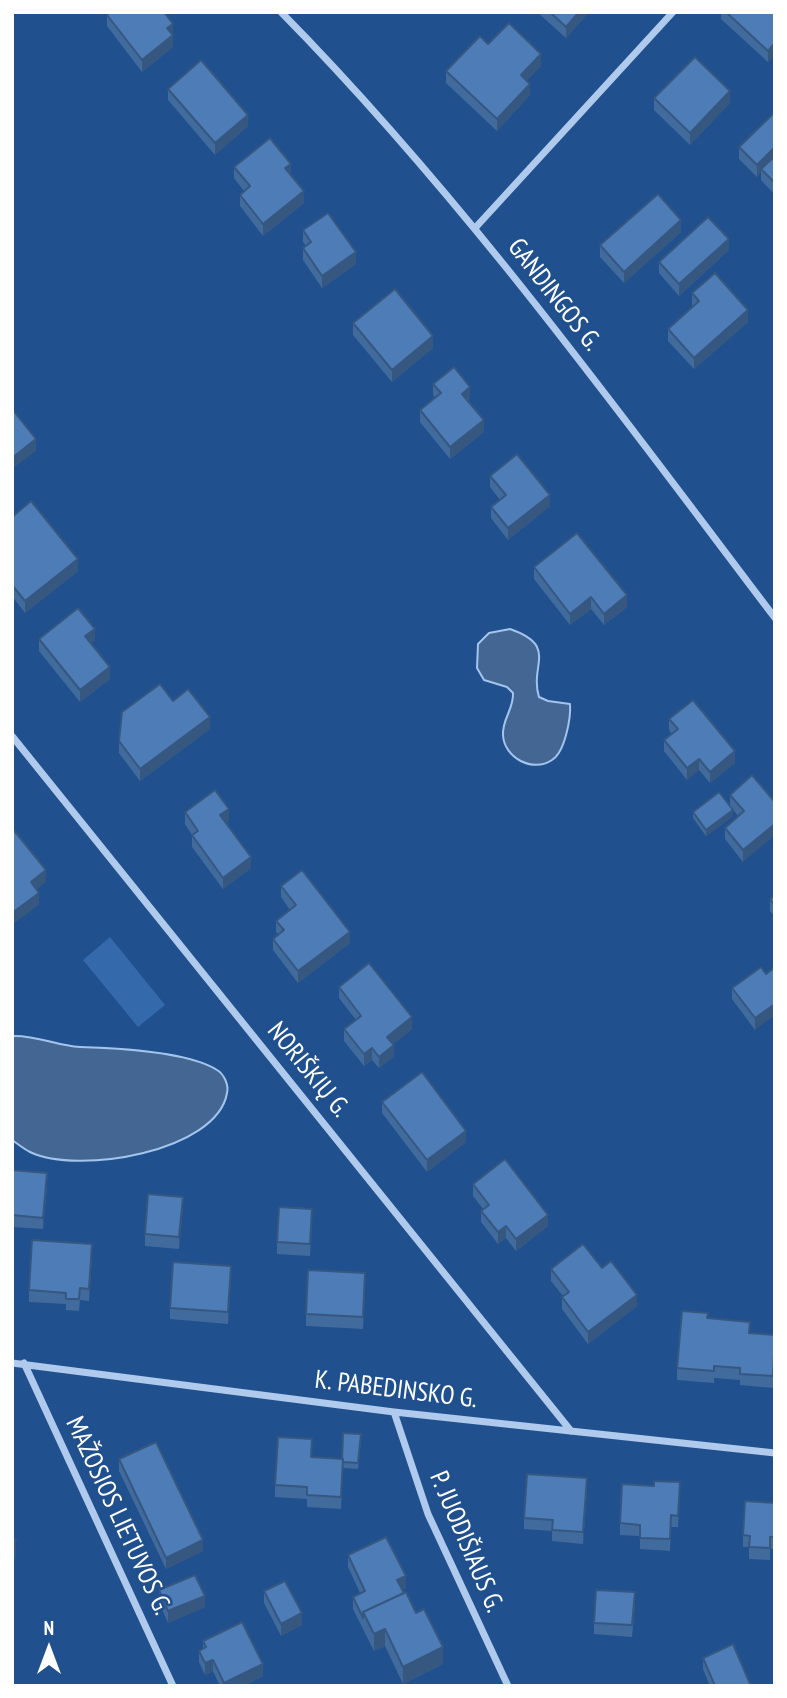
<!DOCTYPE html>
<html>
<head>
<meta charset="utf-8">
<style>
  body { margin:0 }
  #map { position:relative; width:787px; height:1698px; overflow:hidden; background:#20508e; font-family:"PT Sans Narrow",sans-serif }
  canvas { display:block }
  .frame { position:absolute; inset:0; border:14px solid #fff; pointer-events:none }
  .north { position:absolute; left:14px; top:1614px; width:70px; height:70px; -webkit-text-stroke:5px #20508e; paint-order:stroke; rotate:0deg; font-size:19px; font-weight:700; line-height:28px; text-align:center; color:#fff }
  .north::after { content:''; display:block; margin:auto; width:24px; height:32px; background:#fff; clip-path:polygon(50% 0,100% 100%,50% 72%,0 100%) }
</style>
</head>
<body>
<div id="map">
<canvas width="787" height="1698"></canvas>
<div class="frame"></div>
<div class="north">N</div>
</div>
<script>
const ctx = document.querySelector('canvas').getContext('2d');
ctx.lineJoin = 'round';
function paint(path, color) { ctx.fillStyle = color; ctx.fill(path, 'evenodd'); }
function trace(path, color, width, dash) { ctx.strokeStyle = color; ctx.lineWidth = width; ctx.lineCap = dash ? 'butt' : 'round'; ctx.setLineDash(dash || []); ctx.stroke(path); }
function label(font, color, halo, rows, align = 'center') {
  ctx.font = font + ' "PT Sans Narrow",sans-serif'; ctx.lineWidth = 5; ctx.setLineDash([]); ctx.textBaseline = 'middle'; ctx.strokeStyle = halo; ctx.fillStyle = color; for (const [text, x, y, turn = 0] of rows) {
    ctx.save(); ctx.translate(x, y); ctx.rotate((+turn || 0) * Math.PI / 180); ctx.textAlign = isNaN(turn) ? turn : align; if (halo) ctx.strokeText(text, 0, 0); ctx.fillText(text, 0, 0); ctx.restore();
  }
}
paint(new Path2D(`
  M110 937 165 1005 138 1027 83 960Z`), '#346aab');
const water = new Path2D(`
  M510 629C559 646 529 665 539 697L548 701 570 704C571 718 565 752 552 760 533 773 504 758 503 735 502 719 514 709 513 693L507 687 484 680 477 668 478 644 489 633Z
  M12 1036C38 1035 56 1046 80 1047 115 1048 189 1052 217 1070 224 1074 229 1085 227 1093 217 1152 77 1175 30 1152 24 1149 18 1144 12 1140Z`);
paint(water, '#446693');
trace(water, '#a3c5ed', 2);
trace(new Path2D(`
  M281 12C464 198 618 411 775 618
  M476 227 673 12
  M12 736 571 1431
  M12 1363 394 1412 775 1453
  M24 1363 173 1686
  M394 1412 428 1514 508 1686`), '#afcaec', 7);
paint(new Path2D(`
  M537 12H589L566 38Z
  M721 12H775L768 62 721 19Z
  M107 15 173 24V47L142 72 107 26Z
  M488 44 541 66 527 80 530 95 497 131 446 83V71Z
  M168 89 248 126 215 155 168 100Z
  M654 98 730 103 690 145 654 110Z
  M775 112V195L761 180V172L757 177 739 159V147Z
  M234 167 291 175 304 203 263 236 240 206V195L244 191 234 178Z
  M303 230 356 264 322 288 303 260V248L306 246 303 242Z
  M681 232 624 283 600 257V245Z
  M729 250 679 296 659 273V262Z
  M692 293 748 322 694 369 668 341V329L693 306 692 305Z
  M353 323 433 348 392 382 353 335Z
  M433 384 470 398 468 401 484 432 450 459 420 422V410L435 398 433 395Z
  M490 476 550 506 508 540 491 518V507L500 500 490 487Z
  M12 517 78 571 25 613 12 596Z
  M534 567 627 607 604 625 591 609 570 625 534 579Z
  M39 639 95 640 91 643 110 679 80 702 39 651Z
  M669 719 735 763 710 783 699 770 687 780 664 751V740L672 734 669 730Z
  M210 729 140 781 119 753V741Z
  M730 795 775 802 743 862 725 839V828L738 816 730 806Z
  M185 812 229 820 226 823 251 868 223 889 192 847V835L185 824Z
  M693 812 733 816 706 836 693 818Z
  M281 886 350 943 298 983 273 950V939L278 934 276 932V921L290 910 281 897Z
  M775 896V917L770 911V899Z
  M766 974 755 1030 732 999V988Z
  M339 987 412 1029 393 1044 394 1057 379 1068 372 1060 364 1066 344 1041V1029L356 1020 339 998Z
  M382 1102 466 1142 427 1172 382 1113Z
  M12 1170 47 1185 43 1229 12 1227Z
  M473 1184 548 1226 516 1251 506 1238 498 1244 481 1222V1211L483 1209 473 1196Z
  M183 1208 179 1249 145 1246V1234Z
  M312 1221 310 1256 277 1254V1242Z
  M92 1256 89 1301 80 1300 79 1311 66 1310V1304L29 1302V1290Z
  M551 1269 637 1306 588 1344 562 1309V1297L563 1296 551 1281Z
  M231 1278 228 1324 170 1319V1308Z
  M365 1285 363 1329 306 1326V1314Z
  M708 1318 750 1333 775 1335 773 1388 740 1385V1380L714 1378V1383L677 1380V1368Z
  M361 1440 358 1469 343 1468 341 1509 307 1507V1499L275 1497V1485L311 1457 342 1459Z
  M119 1459 203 1551 166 1569 119 1471Z
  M587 1490 583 1544 552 1541V1531L524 1529V1518Z
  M680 1494 678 1527H671L670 1551 640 1549V1536L620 1535V1523Z
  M775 1503V1549H770V1560L749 1559V1547H743V1535Z
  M348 1555 406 1588 402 1590 443 1664 403 1684 385 1646 374 1651 353 1609V1597L360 1593 348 1567Z
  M159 1590 205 1607 168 1623 159 1602Z
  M264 1591 302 1625 281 1636 264 1603Z
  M635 1604 632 1637 594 1634V1623Z
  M203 1641 263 1676 243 1686H220L213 1671 205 1675 199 1662V1651L203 1648Z
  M703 1658 751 1686H710L703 1669Z`), '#426b9d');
paint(new Path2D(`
  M579 12H589L566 38V27Z
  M173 24V47L142 72V60L167 28Z
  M775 43V55L768 62V51Z
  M541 54V66L521 87V75Z
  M530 84V95L497 131V119Z
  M730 91V103L690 145V133Z
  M248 115V126L215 155V143Z
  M775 147V159L761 169V172L757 177V165Z
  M291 164V176L285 168Z
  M304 191V203L263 236V224Z
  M681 220V232L624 283V272Z
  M729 239V250L679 296V284Z
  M356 252V264L322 288V276Z
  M748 310V322L694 369V358Z
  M433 336V348L392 382V370Z
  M470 387V398L462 405V394Z
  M484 420V432L450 459V447Z
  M36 439V451L12 469V458Z
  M550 495V506L508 540V528Z
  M78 559V571L25 613V601Z
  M627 595V607L604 625V614Z
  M591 597V609L570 625V614Z
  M95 629V640L85 648V636Z
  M110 667V679L80 702V690Z
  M210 717V729L140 781V769Z
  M735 751V763L710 783V772Z
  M699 759V770L687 780V768Z
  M229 809V820L220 827V815Z
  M733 810V816L706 836V830Z
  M775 824V835L743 862V850Z
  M251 857V868L223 889V878Z
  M46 870V882L31 894V882Z
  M39 893V905L12 925V913Z
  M350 932V943L298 983V971Z
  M775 1004V1015L755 1030V1018Z
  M412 1017V1029L387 1049V1037Z
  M394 1045V1057L379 1068V1057Z
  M372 1048V1060L364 1066V1054Z
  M466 1131V1142L427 1172V1160Z
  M47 1173V1185L43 1229V1218Z
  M183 1197V1208L179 1249V1237Z
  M548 1215V1226L516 1251V1239Z
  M506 1226V1238L498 1244V1232Z
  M92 1244V1256L89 1301V1289Z
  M231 1266V1278L228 1324V1312Z
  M637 1295V1306L588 1344V1332Z
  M587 1478V1490L583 1544V1532Z
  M16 1540V1557L12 1565V1548Z
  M203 1540V1551L166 1569V1558Z
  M406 1576V1588L397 1592V1580Z
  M205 1596V1607L168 1623V1611Z
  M302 1613V1625L281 1636V1624Z
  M385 1629V1646L374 1651V1634Z
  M443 1647V1664L403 1684V1667Z
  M213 1660V1671L205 1675V1663Z
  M263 1664V1676L243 1686H224V1683Z`), '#365780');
const building = new Path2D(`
  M110 12H164L173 24 167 28 173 35 142 60 107 15Z
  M550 12H579L566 27Z
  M726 12H775V43L768 51Z
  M509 23 541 54 521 75 530 84 497 119 446 71 480 36 488 44Z
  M695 57 730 91 690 133 654 98Z
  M201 60 248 115 215 143 168 89Z
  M775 112V147L757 165 739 147Z
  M270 138 291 164 285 168 304 191 263 224 240 195 250 186 234 167Z
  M775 156V183L761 169Z
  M658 194 681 220 624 272 600 245Z
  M328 213 356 252 322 276 303 248 311 242 303 230Z
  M708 217 729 239 679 284 659 262Z
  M715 273 748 310 694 358 668 329 699 301 692 293Z
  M395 289 433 336 392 370 353 323Z
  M454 367 470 387 462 394 484 420 450 447 420 410 441 393 433 384Z
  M12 409 36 439 12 458Z
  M517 454 550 495 508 528 491 507 506 495 490 476Z
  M31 501 78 559 25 601 12 585V517Z
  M577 533 627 595 604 614 591 597 570 614 534 567Z
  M78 608 95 629 85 636 110 667 80 690 39 639Z
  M160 684 173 701 188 689 210 717 140 769 119 741 122 712Z
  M693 700 735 751 710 772 699 759 687 768 664 740 678 729 669 719Z
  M752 775 775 802V824L743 850 725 828 744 811 730 795Z
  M215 790 229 809 220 815 251 857 223 878 192 835 198 831 185 812Z
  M719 792 733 810 706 830 693 812Z
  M12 828 46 870 31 882 39 893 12 913Z
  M302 870 350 932 298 971 273 939 284 930 276 921 296 905 281 886Z
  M775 896V906L770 899Z
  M369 963 412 1017 387 1037 394 1045 379 1057 372 1048 364 1054 344 1029 361 1016 339 987Z
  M761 967 766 974 775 967V1004L755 1018 732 988Z
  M422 1072 466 1131 427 1160 382 1102Z
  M505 1159 548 1215 516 1239 506 1226 498 1232 481 1211 489 1205 473 1184Z
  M12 1170 47 1173 43 1218 12 1215Z
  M148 1194 183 1197 179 1237 145 1234Z
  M279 1207 312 1209 310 1244 277 1242Z
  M32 1240 92 1244 89 1289 80 1288 79 1299H66V1293L29 1290Z
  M583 1244 602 1268 611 1261 637 1295 588 1332 562 1297 569 1292 551 1269Z
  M173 1262 231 1266 228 1312 170 1308Z
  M308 1270 365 1273 363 1317 306 1314Z
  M682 1311 708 1313 707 1318 750 1322 749 1333 775 1335 773 1376 740 1374V1368L714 1366V1371L677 1368Z
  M343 1433 361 1434 358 1463 343 1462V1459H342Z
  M278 1437 312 1439 311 1457 343 1459 341 1497 307 1495V1487L275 1485Z
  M156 1442 203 1540 166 1558 119 1459Z
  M527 1474 587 1478 583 1532 552 1530 553 1520 524 1518Z
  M654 1481 680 1482 678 1516 671 1515 670 1539 640 1538V1525L620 1523 622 1484 654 1486Z
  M745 1501 775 1503V1537H770V1548L749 1547 750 1536 743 1535Z
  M386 1537 406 1576 397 1580 404 1593 363 1612V1618L353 1597 365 1591 348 1555Z
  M12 1538 16 1540 12 1548Z
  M195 1575 205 1596 168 1611 159 1590Z
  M285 1581 302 1613 281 1624 264 1591Z
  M596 1590 635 1592 632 1625 594 1623Z
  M406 1592 416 1613 424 1609 443 1647 403 1667 385 1629 374 1634 363 1612Z
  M242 1622 263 1664 224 1683 213 1660 205 1663 199 1651 206 1647 203 1641Z
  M733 1644 751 1686H715L703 1658Z`);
paint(building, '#4d7cb7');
trace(building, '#365780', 2);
label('26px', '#fff', '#20508e', [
  ["GANDINGOS G.",554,295,52],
  ["NORIŠKIŲ G.",308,1070,51],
  ["K. PABEDINSKO G.",396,1390,7],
  ["MAŽOSIOS LIETUVOS G.",118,1516,65],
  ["P. JUODIŠIAUS G.",466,1542,67]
]);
</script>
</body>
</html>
